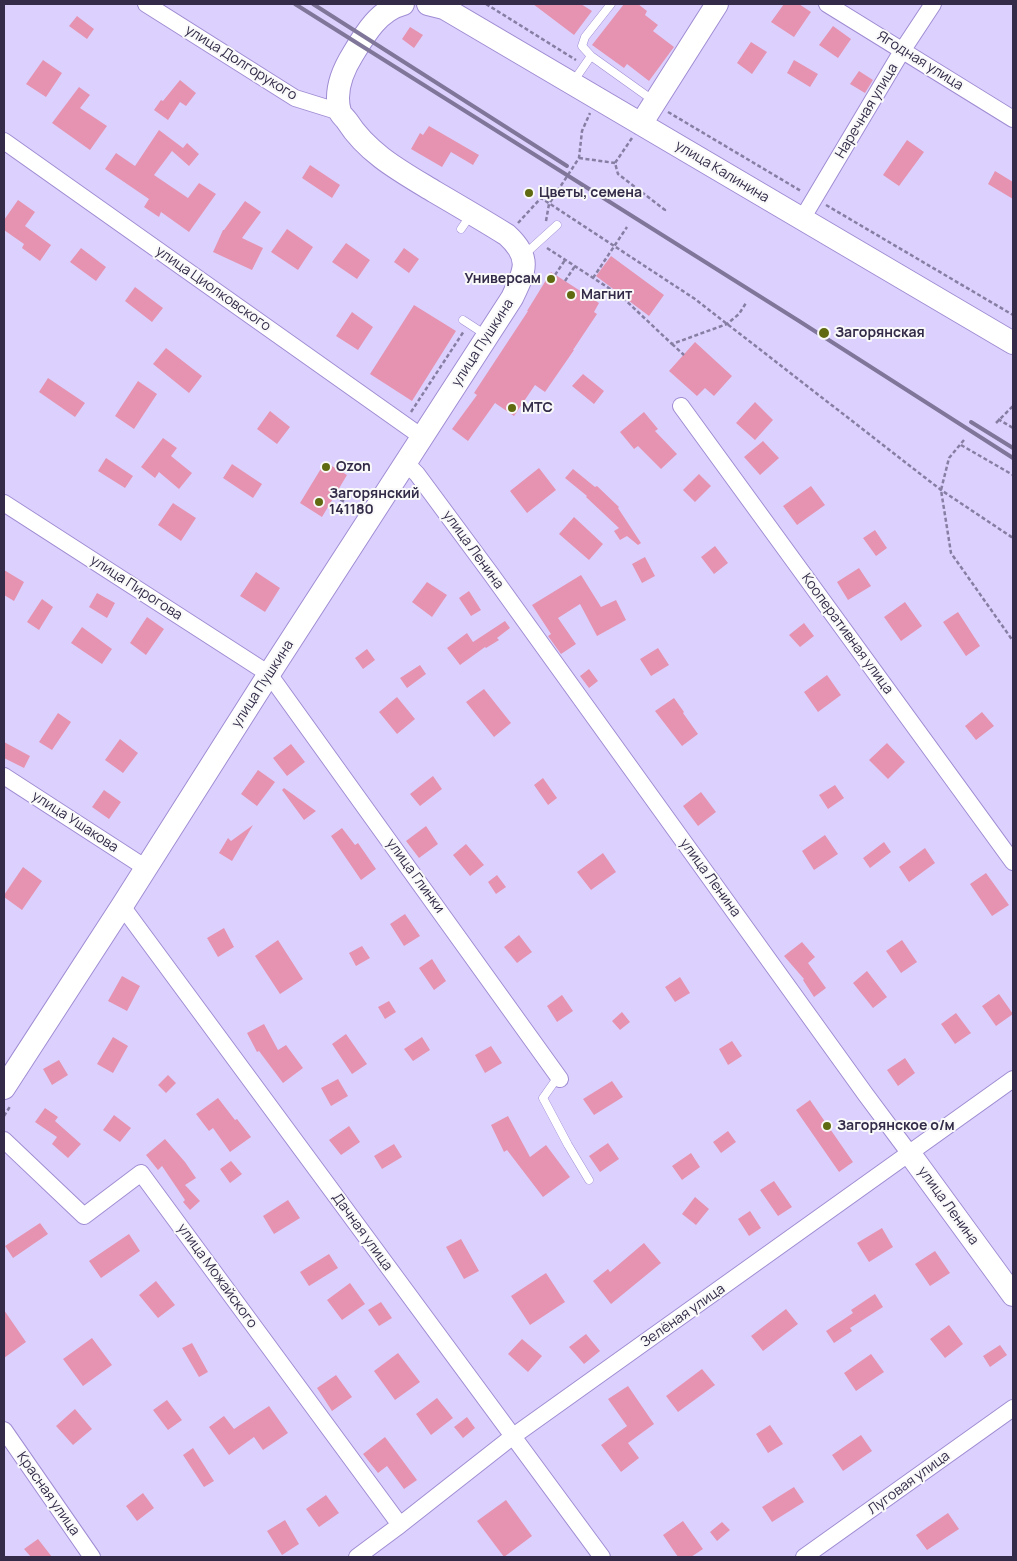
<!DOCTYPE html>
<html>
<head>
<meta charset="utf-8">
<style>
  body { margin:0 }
  #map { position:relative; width:1017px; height:1561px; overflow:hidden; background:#dcd1fe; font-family:Manrope,sans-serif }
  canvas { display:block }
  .frame { position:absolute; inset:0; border:5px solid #332b48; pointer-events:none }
</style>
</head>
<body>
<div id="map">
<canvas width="1017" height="1561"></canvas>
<div class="frame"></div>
</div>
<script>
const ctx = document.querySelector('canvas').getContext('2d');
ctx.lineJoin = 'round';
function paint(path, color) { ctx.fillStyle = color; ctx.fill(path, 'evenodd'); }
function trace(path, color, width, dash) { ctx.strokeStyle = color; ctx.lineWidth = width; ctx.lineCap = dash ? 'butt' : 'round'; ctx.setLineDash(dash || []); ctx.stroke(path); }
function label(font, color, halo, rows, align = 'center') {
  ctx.font = font + ' Manrope,sans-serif'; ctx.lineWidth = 4; ctx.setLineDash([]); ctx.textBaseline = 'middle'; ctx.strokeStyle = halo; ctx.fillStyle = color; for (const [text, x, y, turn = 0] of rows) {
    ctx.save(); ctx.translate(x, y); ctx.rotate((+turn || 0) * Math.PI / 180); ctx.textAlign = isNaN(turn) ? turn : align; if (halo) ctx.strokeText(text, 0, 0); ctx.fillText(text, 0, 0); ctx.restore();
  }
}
paint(new Path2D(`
  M533 4H581L592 11 574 35Z
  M624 4H638L647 11 645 15 658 25 653 31 674 47 649 81 627 64 624 68 592 45Z
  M784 4H799L811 12 794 37 771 22Z
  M77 16 94 29 87 39 69 26Z
  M833 26 851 39 838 58 819 45Z
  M410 27 423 35 414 48 402 39Z
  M751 42 767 52 752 74 737 63Z
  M43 60 62 73 46 97 26 84Z
  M794 60 818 74 810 87 787 73Z
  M859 71 873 80 865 93 850 84Z
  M180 80 196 93 186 106 180 102 168 120 154 110 161 100 163 101Z
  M79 87 90 95 80 108 107 126 90 150 52 123Z
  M429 126 479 155 473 165 451 152 442 167 411 149 420 133 423 135Z
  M159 130 183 148 187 143 199 154 189 166 172 151 154 175 188 198 199 183 216 194 189 232 161 212 159 217 144 207 149 199 105 169 116 153 135 166Z
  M907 140 924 152 899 186 883 175Z
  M310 165 340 185 332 198 302 178Z
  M995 171 1013 182V199L988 184Z
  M18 200 35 212 25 226 51 245 40 261 22 248 24 244 4 230V220Z
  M245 201 261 212 242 238 263 248 252 270 213 252 223 230H224Z
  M287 229 313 247 298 270 271 252Z
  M346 243 370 260 357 279 332 262Z
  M81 248 106 267 96 281 70 262Z
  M404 248 419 259 409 273 394 262Z
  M611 256 664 295 649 316 596 276Z
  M551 272 599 303 594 312 597 314 573 350H574L545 392 535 385 514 416 495 403 468 441 452 429 477 395 474 393 528 311H527Z
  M135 287 163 308 152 322 125 301Z
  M414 305 456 331 412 401 370 374Z
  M352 312 373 327 358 350 336 336Z
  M695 342 732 376 714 396 705 388 697 396 669 371Z
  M166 348 202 376 189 393 153 364Z
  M583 374 604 391 594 404 572 386Z
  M48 378 85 403 75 417 39 392Z
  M138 381 157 394 134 429 115 416Z
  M755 402 773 420 755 440 736 423Z
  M270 411 290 427 277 444 257 429Z
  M644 412 658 429 655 431 677 454 661 469 638 446 634 449 620 432Z
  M163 438 177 448 171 456 192 473 179 489 159 472 155 478 141 467Z
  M763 441 779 458 760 475 744 457Z
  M106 458 133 476 125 488 98 471Z
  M325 462 347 475 322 517 300 503Z
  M232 464 262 484 253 498 223 478Z
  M539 468 556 490 527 513 510 491Z
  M573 469 595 487 597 486 619 507 618 508 641 543 638 545 627 536 620 540 614 531 619 528 586 497 587 496 565 478Z
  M699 474 711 486 695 502 683 490Z
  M811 486 825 505 797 525 783 506Z
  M173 503 196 518 181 541 158 525Z
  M574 517 603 544 589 560 559 534Z
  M875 530 887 548 876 556 863 538Z
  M715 546 728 563 714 574 701 557Z
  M645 557 655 576 642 583 632 564Z
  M859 568 871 586 848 600 837 582Z
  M4 570 24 582 14 601 4 595Z
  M256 572 280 588 265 612 240 596Z
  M581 575 601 607 616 600 626 620 597 636 580 604 558 618 576 644 561 654 548 636 551 634 532 605Z
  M427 582 447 595 432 617 412 602Z
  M469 591 481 610 471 616 459 598Z
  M97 593 115 603 107 618 89 607Z
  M42 599 53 607 39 630 27 622Z
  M905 602 922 626 901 641 884 617Z
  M958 612 980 646 966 656 943 622Z
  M147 617 164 629 146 655 130 643Z
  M505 621 510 628 497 638 499 640 486 648 485 647 460 665 447 648 467 633 473 642Z
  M804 623 814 636 800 647 789 635Z
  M82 627 112 649 102 664 71 643Z
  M658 648 669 665 651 676 640 659Z
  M367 649 375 660 363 669 355 658Z
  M420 665 426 674 407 688 400 678Z
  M589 669 598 681 589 688 580 676Z
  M827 675 841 695 818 712 804 692Z
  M484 689 511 723 494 737 466 702Z
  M397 697 415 719 397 734 379 712Z
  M674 698 684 712 683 713 698 734 682 746 655 711Z
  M982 712 994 726 976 740 965 726Z
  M58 713 71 722 52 750 39 742Z
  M120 739 138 753 123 773 105 760Z
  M4 742 30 756 24 768 4 758Z
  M887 743 905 762 888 779 869 760Z
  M291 744 305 762 287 776 273 758Z
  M258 770 275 782 257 806 241 794Z
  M433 776 442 789 420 806 410 794Z
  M543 778 557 798 548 805 534 785Z
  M835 785 844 798 828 809 819 795Z
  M284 788 316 811 304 820 282 790Z
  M104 790 121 802 109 819 92 807Z
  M701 792 716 812 698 826 683 806Z
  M253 825 232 861 219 853 228 838 231 841Z
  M426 826 438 844 419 858 406 841Z
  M342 828 355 845 358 843 376 869 361 880 331 836Z
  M825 835 838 854 814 870 802 851Z
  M884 842 891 852 870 868 863 858Z
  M466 844 484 865 470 876 453 855Z
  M925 848 935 863 909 882 899 867Z
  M603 853 616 872 591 890 577 872Z
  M23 867 42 881 22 910 4 897V895Z
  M986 873 1009 905 992 916 970 884Z
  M497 875 506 887 496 894 488 882Z
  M405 914 420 936 404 946 390 924Z
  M224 928 234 947 218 957 207 938Z
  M519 935 532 952 517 963 504 947Z
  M278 940 303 979 280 994 255 956Z
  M902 940 917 962 901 973 886 951Z
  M802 942 815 957 808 963 826 988 814 997 803 980 804 979 784 956Z
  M362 946 370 958 356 966 349 953Z
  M432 959 446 981 434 990 419 968Z
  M867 971 887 997 873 1008 853 983Z
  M122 976 140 986 127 1011 108 1001Z
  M680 977 690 993 675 1002 665 987Z
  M999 994 1013 1014 996 1026 982 1006Z
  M562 995 573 1011 557 1022 547 1006Z
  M389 1001 396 1012 385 1019 378 1007Z
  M622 1012 630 1022 620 1030 612 1021Z
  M956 1013 971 1033 955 1044 941 1024Z
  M264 1024 278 1050 286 1045 303 1068 283 1083 259 1051 257 1052 247 1033Z
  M346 1034 367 1064 352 1074 332 1044Z
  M113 1037 128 1046 113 1073 97 1064Z
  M422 1037 430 1050 413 1061 404 1049Z
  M732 1041 742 1056 728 1065 719 1049Z
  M491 1046 502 1063 485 1073 475 1055Z
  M905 1058 915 1073 898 1086 887 1070Z
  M59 1060 68 1075 52 1085 43 1069Z
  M168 1075 176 1083 166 1093 158 1085Z
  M338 1079 348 1096 331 1106 321 1088Z
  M612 1081 623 1097 594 1115 583 1099Z
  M218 1098 235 1120 237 1119 251 1137 230 1152 213 1128 209 1131 196 1114Z
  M810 1100 853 1162 839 1172 796 1110Z
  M45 1108 58 1117 55 1121 81 1144 68 1158 52 1144 57 1137 35 1122Z
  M114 1115 131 1128 120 1142 103 1130Z
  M508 1116 530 1157 546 1145 570 1177 543 1197 507 1150 504 1152 491 1125Z
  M349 1126 360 1142 341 1155 329 1140Z
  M728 1131 736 1142 721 1153 713 1142Z
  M165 1139 185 1162 196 1178 185 1185 200 1201 190 1210 183 1202 185 1200 162 1166 158 1170 146 1155Z
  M608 1143 619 1159 600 1172 589 1156Z
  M394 1144 402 1157 382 1169 374 1156Z
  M691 1153 700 1167 682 1180 672 1166Z
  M231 1161 242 1174 230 1183 220 1169Z
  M774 1181 792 1207 778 1216 760 1190Z
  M695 1197 709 1209 696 1225 682 1214Z
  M288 1200 300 1218 274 1234 263 1216Z
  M750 1211 761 1228 749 1236 738 1219Z
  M40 1223 48 1234 13 1258 5 1246Z
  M882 1228 893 1247 869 1262 857 1243Z
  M129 1234 140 1251 101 1278 89 1261Z
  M461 1239 479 1271 464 1279 446 1247Z
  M644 1243 661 1263 611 1304 593 1281 608 1269 610 1272Z
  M935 1251 950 1273 930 1286 915 1264Z
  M329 1254 338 1268 309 1286 300 1272Z
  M546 1273 565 1302 530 1325 511 1296Z
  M156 1281 175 1305 158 1318 139 1295Z
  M350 1283 365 1304 342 1320 327 1300Z
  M875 1294 883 1307 850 1328 852 1331 834 1343 826 1331 853 1313 851 1310Z
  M381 1302 392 1318 379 1326 368 1310Z
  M786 1309 798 1324 763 1351 751 1336Z
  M4 1310 26 1342 4 1358Z
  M949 1325 963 1344 945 1358 930 1339Z
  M586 1334 600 1351 584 1364 569 1347Z
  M92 1338 112 1365 83 1386 63 1359Z
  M522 1339 542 1356 528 1372 508 1354Z
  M192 1343 208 1372 199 1377 182 1348Z
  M1000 1345 1007 1355 990 1367 983 1356Z
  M398 1353 420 1382 395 1400 374 1371Z
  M871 1354 884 1372 856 1391 844 1373Z
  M702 1369 715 1385 678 1412 666 1396Z
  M336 1375 352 1397 332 1411 317 1388Z
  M628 1386 654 1424 628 1443 639 1458 621 1472 601 1445 627 1426 608 1399Z
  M437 1398 453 1418 431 1435 416 1414Z
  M167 1400 182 1420 168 1430 153 1410Z
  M269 1406 288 1433 263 1450 254 1437 229 1455 209 1427 224 1416 234 1429Z
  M75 1409 92 1429 73 1445 56 1426Z
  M467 1417 475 1428 463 1438 454 1427Z
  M770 1425 783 1444 768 1453 756 1434Z
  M861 1435 872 1451 843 1471 832 1455Z
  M385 1437 417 1480 404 1489 387 1466 378 1473 363 1454Z
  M193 1448 214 1481 204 1487 183 1455Z
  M794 1487 804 1502 772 1522 762 1507Z
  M143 1493 154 1508 137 1521 126 1506Z
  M326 1495 339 1513 319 1527 306 1509Z
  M506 1500 532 1536 504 1557 477 1521Z
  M948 1513 959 1529 927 1550 916 1535Z
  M285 1520 299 1544 282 1555 267 1531Z
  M683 1521 703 1549 691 1557H678L663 1535Z
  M722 1522 730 1530 717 1541 710 1532Z
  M38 1539 52 1557H31L24 1549Z`), '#e593b1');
const lane = new Path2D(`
  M591 56 582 46 585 37 611 4
  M573 82 591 56 654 101
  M461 229 470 216
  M525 254 557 225
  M463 320 486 335
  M560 1079 555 1081 543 1098 568 1145 589 1180`);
const street = new Path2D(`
  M146 4 295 98 340 112
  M827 4 1013 119
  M4 141 422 437
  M802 219 902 51 933 4
  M681 406 1013 862
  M406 463 417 474 491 574 866 1095 910 1154
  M4 503 269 674 560 1079
  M4 776 146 868
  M122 906 602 1557
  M4 1140 84 1216 141 1173 400 1525
  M4 1430 92 1557
  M357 1557 400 1525 512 1437 1013 1079
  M804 1557 1013 1408`);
const secondary = new Path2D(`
  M428 4 444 8 1013 343
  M641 124 717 4
  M4 1088 122 906 269 674 512 298C525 271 532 258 507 235 483 220 459 206 435 192 402 172 368 154 347 121 345 118 341 115 340 112 334 92 343 70 353 54 365 34 379 10 403 4
  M910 1154 1013 1295`);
trace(lane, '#a08cd3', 9);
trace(street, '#a08cd3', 18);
trace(secondary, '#a08cd3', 24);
trace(new Path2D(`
  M486 4 576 60
  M668 112 801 191
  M632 138 615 163 618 174 665 210 664 212
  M579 158 615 163
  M826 205 1013 315
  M546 221 549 204 579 158 582 131 590 113
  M518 223 541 198 695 299 941 490 1013 538
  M547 248 621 296 672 344 727 324 739 314 746 303
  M555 275 565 260
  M593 278 627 227
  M565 281 575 266
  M672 344 684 355
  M411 412 464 331
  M998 419 1013 428
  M996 423 1013 406
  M964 440 949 458 941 490 951 553 1013 641
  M961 445 1013 475
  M335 496 354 508
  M4 1116 11 1105`), '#877ea3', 2.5, [4, 2.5]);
trace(lane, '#fff', 8);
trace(street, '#fff', 16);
trace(secondary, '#fff', 22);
trace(new Path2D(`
  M295 4 799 321 1013 458
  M313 4 567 166
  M971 422 1013 448`), '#7f769a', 4);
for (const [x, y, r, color] of [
  [529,193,5,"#606b11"],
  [551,279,5,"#606b11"],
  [571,295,5,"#606b11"],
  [824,333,6,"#606b11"],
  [512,408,5,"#606b11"],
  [326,467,5,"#606b11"],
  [319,502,5,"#606b11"],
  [827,1126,5,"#606b11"]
]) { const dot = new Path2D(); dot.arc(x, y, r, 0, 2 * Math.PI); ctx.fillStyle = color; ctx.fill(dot); trace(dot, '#f9f9f9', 2); }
label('14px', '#332b48', '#f9f9f9', [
  ["Ягодная улица",920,61,32],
  ["улица Долгорукого",241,63,32],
  ["Наречная улица",867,111,-59],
  ["улица Калинина",722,172,31],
  ["улица Циолковского",213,289,35],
  ["улица Пушкина",483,343,-57],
  ["улица Ленина",473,550,54],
  ["улица Пирогова",136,588,33],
  ["Кооперативная улица",847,634,54],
  ["улица Пушкина",263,684,-57],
  ["улица Ушакова",75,822,33],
  ["улица Глинки",415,876,54],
  ["улица Ленина",710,878,54],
  ["улица Ленина",948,1206,54],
  ["Дачная улица",362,1232,54],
  ["улица Можайского",217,1276,54],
  ["Зелёная улица",683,1316,-35],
  ["Луговая улица",909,1483,-36],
  ["Красная улица",48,1494,55]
]);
label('bold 14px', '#332b48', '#f9f9f9', [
  ["Цветы, семена",539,193],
  ["Универсам",541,279,"right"],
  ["Магнит",581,295],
  ["Загорянская",835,333],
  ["МТС",522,408],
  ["Ozon",336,467],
  ["Загорянский",329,494],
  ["141180",329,510],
  ["Загорянское о/м",837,1126]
], 'left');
</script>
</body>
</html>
